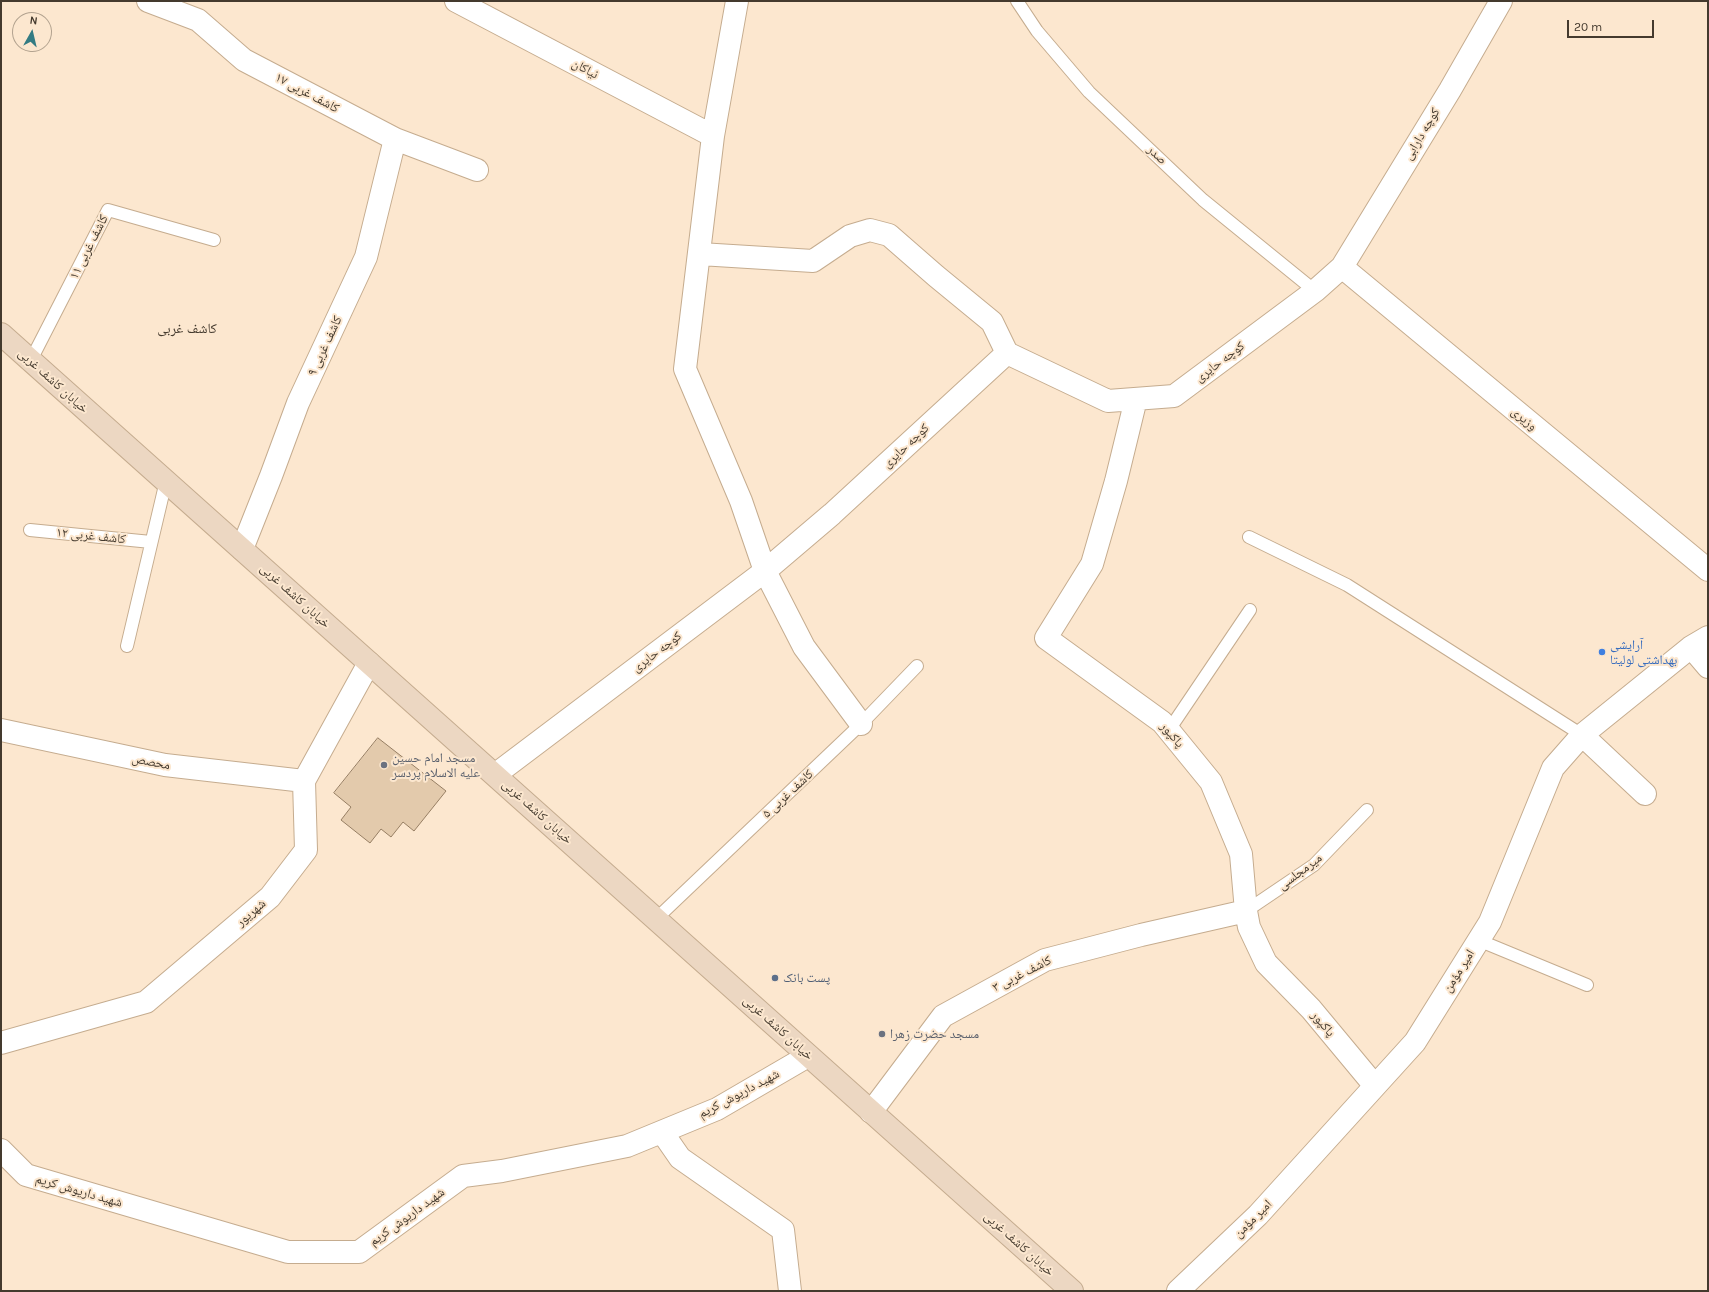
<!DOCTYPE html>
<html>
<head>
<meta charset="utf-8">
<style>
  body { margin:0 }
  #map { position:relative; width:1709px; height:1292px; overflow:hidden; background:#fce7cf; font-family:Karla,sans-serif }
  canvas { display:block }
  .frame { position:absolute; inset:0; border:2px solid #443a2e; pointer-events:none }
  .north { position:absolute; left:12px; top:12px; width:40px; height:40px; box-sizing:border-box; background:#fce7cf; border:1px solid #b2a28f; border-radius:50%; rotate:8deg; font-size:11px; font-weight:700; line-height:16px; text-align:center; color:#443a2e }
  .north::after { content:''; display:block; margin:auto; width:14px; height:18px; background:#347c83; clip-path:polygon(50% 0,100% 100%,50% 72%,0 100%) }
  .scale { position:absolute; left:1567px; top:20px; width:87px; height:18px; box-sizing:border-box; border:2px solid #443a2e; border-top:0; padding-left:5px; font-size:12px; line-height:14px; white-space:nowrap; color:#443a2e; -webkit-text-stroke:3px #fce7cf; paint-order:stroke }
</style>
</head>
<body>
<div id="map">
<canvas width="1709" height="1292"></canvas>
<div class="frame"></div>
<div class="north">N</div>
<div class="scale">20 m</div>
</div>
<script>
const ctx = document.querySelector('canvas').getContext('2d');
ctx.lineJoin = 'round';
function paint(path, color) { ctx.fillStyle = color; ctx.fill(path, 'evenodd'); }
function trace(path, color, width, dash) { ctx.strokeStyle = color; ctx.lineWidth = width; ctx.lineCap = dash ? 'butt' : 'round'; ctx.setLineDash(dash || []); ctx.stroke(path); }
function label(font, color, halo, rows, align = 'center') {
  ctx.font = font + ' Karla,"Noto Naskh Arabic",sans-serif'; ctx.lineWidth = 4; ctx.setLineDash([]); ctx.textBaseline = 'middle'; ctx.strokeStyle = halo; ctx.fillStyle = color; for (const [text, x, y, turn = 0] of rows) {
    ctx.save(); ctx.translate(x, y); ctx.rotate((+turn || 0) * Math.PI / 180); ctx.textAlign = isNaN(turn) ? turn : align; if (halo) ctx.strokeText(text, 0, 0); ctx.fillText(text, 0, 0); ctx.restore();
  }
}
const building = new Path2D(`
  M378 738 446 791 414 831 403 822 391 837 381 829 370 843 341 820 351 807 334 793Z`);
paint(building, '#e3caac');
trace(building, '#967e63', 1);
const service = new Path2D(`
  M1017 1 1037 31 1089 92 1203 200 1315 291
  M31 360 108 210 214 240
  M30 530 151 542
  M1249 537 1347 585 1582 735
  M127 646 166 481
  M1169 730 1250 610
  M1246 911 1314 865 1367 810
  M656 919 861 724 917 666
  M1478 940 1587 985`);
const minor = new Path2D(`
  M148 1 198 20 244 60 395 139 477 170
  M456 1 713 136
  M737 1 713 136 685 369 741 501 765 571 804 647 861 724
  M700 254 813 261 850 236 870 230 889 235 936 276 992 322 1007 353
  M1342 267 1708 570
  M1136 399 1116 481 1092 564 1046 638 1162 722 1211 782 1241 854 1246 911 1249 927 1266 963 1311 1009 1375 1086
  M242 549 271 476 298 403 366 257 395 139
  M1691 647 1708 667
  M1 730 165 765 304 781
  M1582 735 1645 794
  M496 774 765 571 832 514 1007 353 1108 401 1174 396 1315 291 1342 267 1450 90 1501 1
  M1 1043 146 1002 270 897 306 850 304 781 369 663
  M871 1112 943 1016 1045 960 1141 935 1246 911
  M662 1132 680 1158 783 1230 790 1291
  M1 1150 26 1175 288 1252H359L463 1176 502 1171 627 1146 717 1109 808 1056
  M1178 1291 1258 1215 1415 1042 1490 922 1553 768 1582 735 1691 647 1708 637`);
const secondary = new Path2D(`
  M1 334 1072 1291`);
trace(service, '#c5ac8f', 14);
trace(minor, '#c5ac8f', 24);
trace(secondary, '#c5ac8f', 24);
trace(service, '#fff', 12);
trace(minor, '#fff', 22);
trace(secondary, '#ecd7c2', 22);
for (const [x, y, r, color] of [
  [1602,652,4,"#3f7fe0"],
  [384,765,4,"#6b7280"],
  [775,978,4,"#5c6f8a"],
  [882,1034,4,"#6b7280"]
]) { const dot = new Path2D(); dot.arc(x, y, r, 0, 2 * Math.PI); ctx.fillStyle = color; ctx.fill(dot); trace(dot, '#fce7cf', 1.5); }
label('13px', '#443a2e', '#fce7cf', [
  ["نیاکان",585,69,28],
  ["کاشف غربی ۱۷",307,93,28],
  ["کوچه دارابی",1422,134,-59],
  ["صدر",1157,155,44],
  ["کاشف غربی ۱۱",89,247,-63],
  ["کاشف غربی ۹",325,346,-65],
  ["کوچه حایری",1220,362,-37],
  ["خیابان کاشف غربی",53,381,42],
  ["وزیری",1524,419,40],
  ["کوچه حایری",906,446,-43],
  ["کاشف غربی ۱۲",91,536,6],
  ["خیابان کاشف غربی",295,596,42],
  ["کوچه حایری",657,652,-37],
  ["پاکپور",1172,735,49],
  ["محصص",151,762,11],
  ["کاشف غربی ۵",788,794,-43],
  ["خیابان کاشف غربی",537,812,42],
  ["میرمجلسی",1300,872,-37],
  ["شهریور",251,913,-41],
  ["امیر مؤمن",1459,971,-58],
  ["کاشف غربی ۳",1022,974,-27],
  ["پاکپور",1323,1024,50],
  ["خیابان کاشف غربی",778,1028,42],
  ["شهید داریوش کریم",739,1094,-28],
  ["شهید داریوش کریم",79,1191,16],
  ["شهید داریوش کریم",407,1217,-36],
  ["امیر مؤمن",1253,1219,-45],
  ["خیابان کاشف غربی",1019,1244,42]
]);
label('13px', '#366cbe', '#fce7cf', [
  ["آرایشی",1610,645],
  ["بهداشتی لولیتا",1610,660]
], 'left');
label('13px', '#5b616d', '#fce7cf', [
  ["مسجد امام حسین",392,758],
  ["علیه الاسلام پردسر",392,773],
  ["مسجد حضرت زهرا",890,1034]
], 'left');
label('13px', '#4e5e75', '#fce7cf', [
  ["پست بانک",783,978]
], 'left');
label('14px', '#443a2e', '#fce7cf', [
  ["کاشف غربی",187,329]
]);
</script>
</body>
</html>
